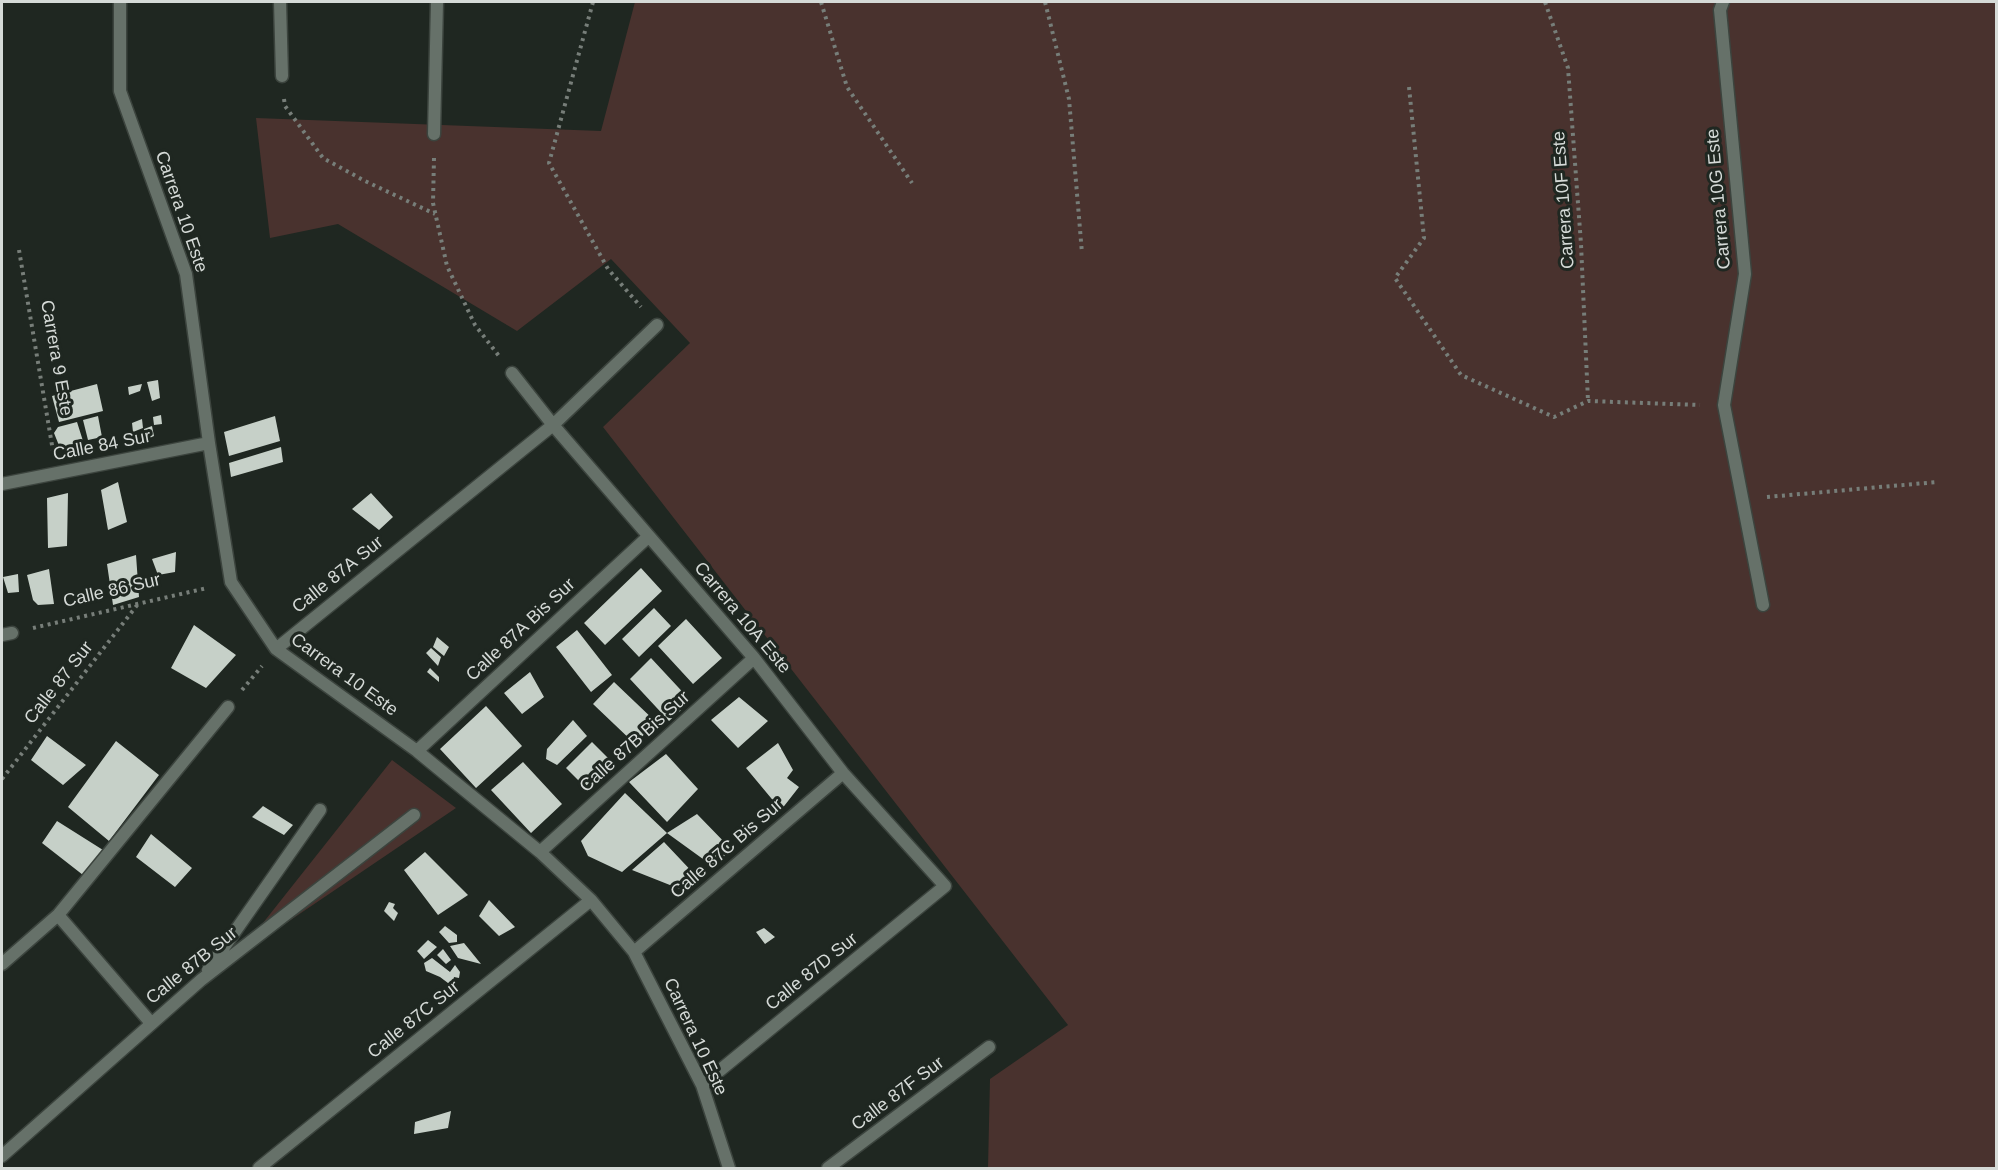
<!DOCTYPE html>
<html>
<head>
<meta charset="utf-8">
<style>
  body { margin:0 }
  #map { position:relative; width:1998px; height:1170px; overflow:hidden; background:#1f2721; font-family:Arial,sans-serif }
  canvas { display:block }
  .frame { position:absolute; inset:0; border:3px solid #d5dad7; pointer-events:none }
</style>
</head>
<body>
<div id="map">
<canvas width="1998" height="1170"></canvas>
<div class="frame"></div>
</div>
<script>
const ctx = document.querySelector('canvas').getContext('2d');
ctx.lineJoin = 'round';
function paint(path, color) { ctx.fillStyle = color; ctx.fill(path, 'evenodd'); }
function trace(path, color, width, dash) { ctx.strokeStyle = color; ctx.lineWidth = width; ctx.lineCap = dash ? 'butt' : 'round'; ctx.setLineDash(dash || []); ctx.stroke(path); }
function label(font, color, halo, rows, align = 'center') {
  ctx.font = font + ' Arial,sans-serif'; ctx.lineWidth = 6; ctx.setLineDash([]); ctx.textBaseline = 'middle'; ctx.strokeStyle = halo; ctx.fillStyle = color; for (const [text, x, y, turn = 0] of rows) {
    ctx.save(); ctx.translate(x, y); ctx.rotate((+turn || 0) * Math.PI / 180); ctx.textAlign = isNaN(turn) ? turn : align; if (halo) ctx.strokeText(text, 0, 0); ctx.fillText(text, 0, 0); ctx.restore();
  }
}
paint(new Path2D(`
  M635 2H1996V1168H988L990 1079 1068 1025 603 427 690 343 611 259 517 331 338 224 270 238 256 118 601 131Z
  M392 760 456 808 236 957Z`), '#49322e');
paint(new Path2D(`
  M158 380 160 398 152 401 147 382Z
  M97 384 103 411 59 422 52 396Z
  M142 384 140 391 129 395 128 387Z
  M161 415 162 424 154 425 153 417Z
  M98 416 102 437 88 440 83 420Z
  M275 416 280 441 229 456 224 432Z
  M142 419 143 428 133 432 132 423Z
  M77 422 83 441 60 448 54 433 58 427Z
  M152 426 154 436 145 440 144 429Z
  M281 447 283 462 231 477 229 463Z
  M118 482 127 522 108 530 101 490Z
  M68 493 67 546 48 548 47 498Z
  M371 493 393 517 379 530 352 509Z
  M176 552 175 572 158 575 152 559Z
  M136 555 139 597 113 605 107 564Z
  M641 568 662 591 605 645 584 623Z
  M49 569 54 604 38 605 33 600 27 575Z
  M18 574 19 592 8 593 3 577Z
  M654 608 671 626 639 657 622 639Z
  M686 619 722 658 693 684 658 646Z
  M194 625 236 655 206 688 171 668Z
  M577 630 612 675 591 692 556 647Z
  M437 637 449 647 444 656 433 647Z
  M431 648 441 657 438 666 426 653Z
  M651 658 691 701 669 721 630 679Z
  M430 668 439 677V682L427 672Z
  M530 672 544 697 522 714 504 693Z
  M614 682 656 722 635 744 593 704Z
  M739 697 768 721 738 748 711 720Z
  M486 706 522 746 476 788 440 749Z
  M573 720 587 736 557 765 546 759 547 749Z
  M47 736 86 765 63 785 31 760Z
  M116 741 159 775 109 841 68 807Z
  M592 742 611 761 585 787 566 768Z
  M778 743 793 770 787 778 799 787 781 810 746 768Z
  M666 754 698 789 667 822 629 782Z
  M523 762 562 804 531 833 491 790Z
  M625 793 667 833 697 814 731 849 714 867 667 833 622 872 588 856 581 841Z
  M263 806 293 825 284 835 252 817Z
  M57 821 103 850 83 875 42 843Z
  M151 834 192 868 175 887 136 857Z
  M664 842 698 878 680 889 632 870Z
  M425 852 468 895 438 915 404 870Z
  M489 900 515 927 499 936 479 916Z
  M389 902 395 904 393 908 398 913 394 921 384 911Z
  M445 926 457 935V942L449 943 439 932Z
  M764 928 775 937 765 944 756 932Z
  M428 940 437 947 424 959 417 951Z
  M464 943 481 964 458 958 450 946Z
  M443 949 451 960 446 964 437 955Z
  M432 958 450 972 455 965 460 972 459 978 454 977 452 986 440 977 426 971 424 963Z
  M451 1111 448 1128 414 1134 415 1122Z`), '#c6d0c8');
const street = new Path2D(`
  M120 2V91L186 274 209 443 231 582 276 649 417 751 540 852 591 900 634 952 702 1085 729 1168
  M280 2 282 76
  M1723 2 1720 10 1745 274 1724 405 1763 605
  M434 134 437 2
  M512 373 553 425 754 658 843 773 945 886 702 1085
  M2 484 209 443
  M2 635 12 633
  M276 649 553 425 657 325
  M417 751 649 536
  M540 852 754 658
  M58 915 151 1023
  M634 952 843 773
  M2 964 58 915 228 707
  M208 970 320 810
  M2 1156 201 980 414 815
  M259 1168 591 900
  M828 1168 989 1047`);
trace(street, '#3c443e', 15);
trace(new Path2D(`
  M593 2 549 163 608 269 641 307
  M821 2 847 87 912 183
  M1045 2 1069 99 1082 253
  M1545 2 1568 68 1581 244 1588 401
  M1409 87 1424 238 1395 278 1461 375 1554 417 1588 401 1700 405
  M284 99 285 106 323 158 365 181 435 214
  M434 158 433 203 447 266 475 325 499 356
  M19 250 53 451
  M1767 497 1937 482
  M33 628 207 588
  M242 690 262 666
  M2 779 138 604`), '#777e79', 4, [3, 4.5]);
trace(street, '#667169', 12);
label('18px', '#d5dad7', '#1f2721', [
  ["Carrera 10G Este",1719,199,-95],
  ["Carrera 10F Este",1564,200,-94],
  ["Carrera 10 Este",181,212,71],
  ["Carrera 9 Este",56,358,80],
  ["Calle 84 Sur",102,446,-11],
  ["Calle 87A Sur",338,575,-39],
  ["Calle 86 Sur",112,591,-13],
  ["Carrera 10A Este",742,618,50],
  ["Calle 87A Bis Sur",521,630,-43],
  ["Carrera 10 Este",344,675,36],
  ["Calle 87 Sur",59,683,-52],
  ["Calle 87B Bis Sur",635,742,-42],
  ["Calle 87C Bis Sur",727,849,-41],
  ["Calle 87B Sur",192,966,-39],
  ["Calle 87D Sur",812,972,-39],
  ["Calle 87C Sur",414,1020,-39],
  ["Carrera 10 Este",695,1037,65],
  ["Calle 87F Sur",898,1094,-37]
]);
</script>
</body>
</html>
